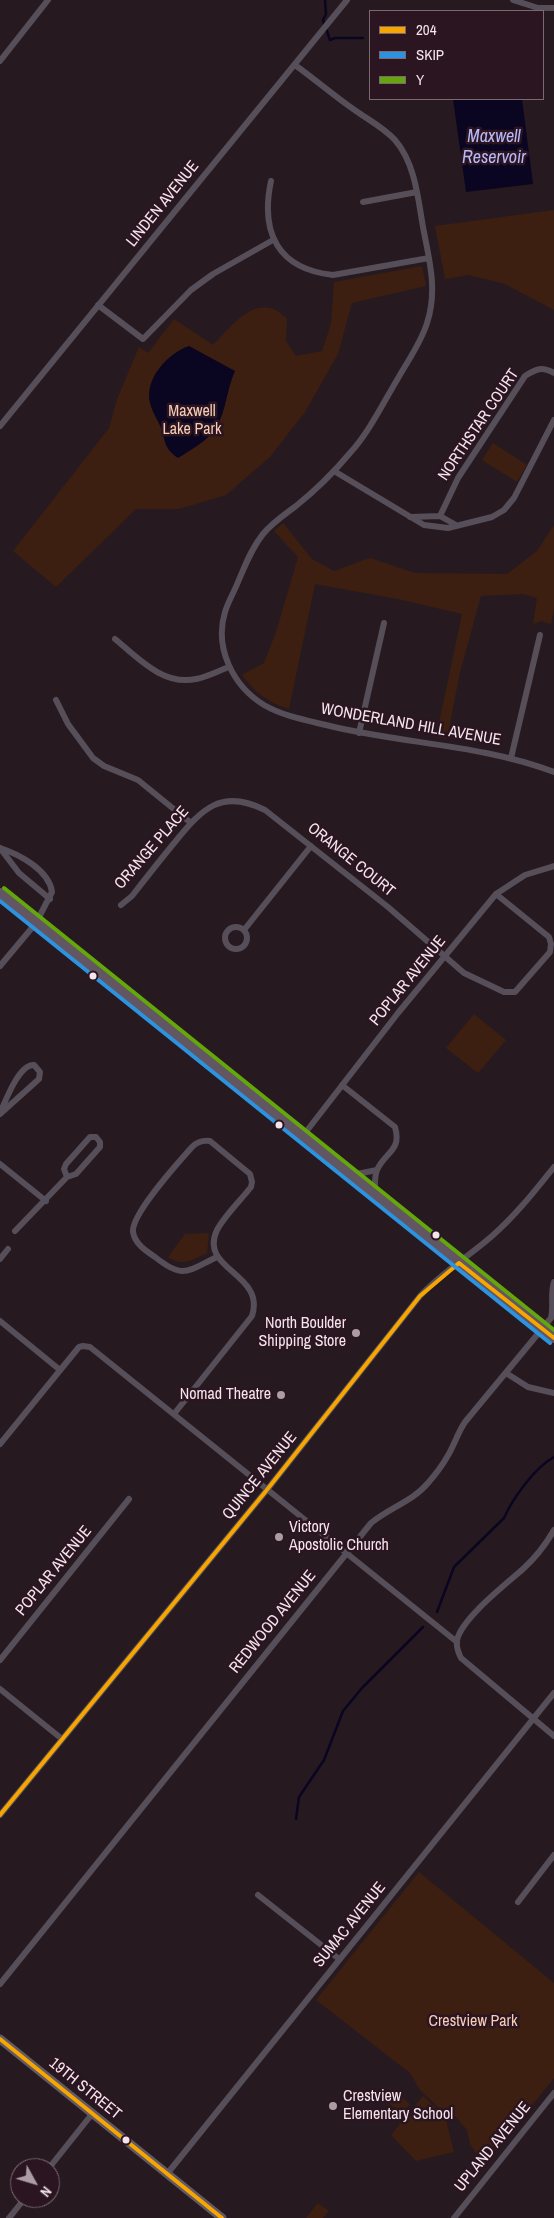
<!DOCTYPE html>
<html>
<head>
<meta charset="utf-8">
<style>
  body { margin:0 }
  #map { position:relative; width:554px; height:2218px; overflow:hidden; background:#261a20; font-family:"Archivo Narrow",sans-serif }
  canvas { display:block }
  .legend { position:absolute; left:369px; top:10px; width:175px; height:90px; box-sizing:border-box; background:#2b1521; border:1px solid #7b6872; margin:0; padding:6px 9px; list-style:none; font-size:15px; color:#f4e4ec }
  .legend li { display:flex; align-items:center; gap:10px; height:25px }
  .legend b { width:25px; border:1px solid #7b6872 }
  .north { position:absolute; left:10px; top:2158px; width:50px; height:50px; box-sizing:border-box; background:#2b1521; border:1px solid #7b6872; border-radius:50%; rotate:129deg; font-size:14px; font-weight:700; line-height:20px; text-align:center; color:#f4e4ec }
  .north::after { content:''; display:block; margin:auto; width:18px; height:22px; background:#ac9da5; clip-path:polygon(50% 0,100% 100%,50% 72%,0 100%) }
</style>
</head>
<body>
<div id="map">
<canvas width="554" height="2218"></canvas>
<ul class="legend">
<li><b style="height:6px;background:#f7a600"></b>204</li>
<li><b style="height:6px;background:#2d93df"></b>SKIP</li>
<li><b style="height:6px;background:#64a70b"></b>Y</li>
</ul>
<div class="north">N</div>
</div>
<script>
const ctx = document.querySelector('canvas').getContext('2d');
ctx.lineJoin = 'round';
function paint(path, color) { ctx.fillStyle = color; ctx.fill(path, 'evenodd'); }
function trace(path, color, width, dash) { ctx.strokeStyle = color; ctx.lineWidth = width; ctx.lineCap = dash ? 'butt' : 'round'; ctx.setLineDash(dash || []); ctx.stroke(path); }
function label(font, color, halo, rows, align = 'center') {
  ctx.font = font + ' "Archivo Narrow",sans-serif'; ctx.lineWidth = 5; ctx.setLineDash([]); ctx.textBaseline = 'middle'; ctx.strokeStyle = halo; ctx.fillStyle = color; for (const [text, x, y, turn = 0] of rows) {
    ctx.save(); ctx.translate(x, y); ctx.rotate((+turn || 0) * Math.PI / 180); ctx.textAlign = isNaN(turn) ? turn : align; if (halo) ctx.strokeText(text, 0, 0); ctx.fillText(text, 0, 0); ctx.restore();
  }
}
paint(new Path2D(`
  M554 210V310L505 284 469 275 445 279 435 226Z
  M422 266 426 286 352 303 338 354 305 412 270 457 226 495 179 509H136L56 587 13 551 109 428 117 399 139 347 148 353 174 319 213 345C227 331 247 303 270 308 276 309 282 315 287 318L286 341 296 356 322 351 331 324 334 282Z
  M493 443 527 465 517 482 482 460Z
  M283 523 312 559 334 571 370 558 415 573 507 574 537 551 554 525V609L551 624 541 621 533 624 537 598 523 594 481 596 460 672 447 739 436 737 462 614 398 599 315 584 289 709C268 703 255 692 242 675L264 663 276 632 298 557 274 531Z
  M474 1014 506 1040 478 1073 446 1048Z
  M209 1233 207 1253C192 1260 182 1267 168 1257L185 1234Z
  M419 1872 554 1983V2078L484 2165 470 2144 467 2130 456 2117 441 2110 420 2090 410 2073 316 2000Z
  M390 2088 410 2104 402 2114 382 2098Z
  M423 2096 445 2116 454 2152 416 2161 391 2135Z
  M318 2203 329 2211 323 2218H306Z`), '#3c1f10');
paint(new Path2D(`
  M453 99H522L533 184 466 192Z
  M189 346 235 371C227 388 226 411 217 426 209 440 191 450 178 458 164 448 166 443 161 428 158 420 152 412 150 403 144 379 168 353 189 346Z`), '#0a0520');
trace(new Path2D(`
  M325 0 326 14 323 20 330 40 335 38H363
  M437 1612 454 1567 504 1518C513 1498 535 1467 554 1457
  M296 1819 299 1797 324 1760 343 1711 362 1688 423 1627`), '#0a0520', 2.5);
trace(new Path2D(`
  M513 0 538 8H554
  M0 61 48 0
  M295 65C316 80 335 97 356 111 369 120 384 128 395 140 415 163 418 198 423 227 429 259 438 290 427 323 421 343 407 362 397 380 382 405 369 432 350 453 334 472 316 490 296 506 284 515 272 523 263 534 251 549 245 566 238 582 234 592 228 602 225 612 214 648 233 686 264 705 283 716 305 720 326 725 401 744 481 744 554 772
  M271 181C260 233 278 269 333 275L429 258
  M363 202 417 192
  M98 305 143 339 191 290 213 274 273 240
  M0 426 347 0
  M334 471 424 525 448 528 492 517 504 510 514 498 554 420
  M440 516 458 478 525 376C536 369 542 366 554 373
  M410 517 440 516 456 525
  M115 639C138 658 163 686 196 679 207 677 218 671 229 667
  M56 700 68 724 93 758 104 766 138 780 191 823
  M359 733 384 623
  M511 758 540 635
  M0 848C19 854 49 870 52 892L36 923 0 966
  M0 848 19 873 50 899
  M121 905 132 896C146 878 160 860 175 842 202 809 221 788 265 810L388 907 464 973 504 992H515L550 952 551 944 549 937 496 894
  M225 938a11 11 0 1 1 22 0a11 11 0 1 1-22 0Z
  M244 930 311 846
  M342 1085 395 1127C402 1151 385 1152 377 1170 374 1178 375 1187 375 1195
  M0 1113C6 1100 19 1064 34 1065L40 1072 39 1079 0 1114
  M90 1137H96L100 1142V1147L76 1174 67 1177 64 1169 66 1164Z
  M302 1137 398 1013 496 894 525 875 554 866
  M0 1164 46 1201
  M352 1175 377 1170
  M15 1231 67 1177
  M0 1259 8 1249
  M0 1321 60 1370
  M506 1373 528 1387 554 1393
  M174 1414 252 1316C266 1273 198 1270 217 1230 225 1215 240 1201 251 1187L252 1182 250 1174 210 1141C202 1140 197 1142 192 1147 179 1162 131 1214 133 1232 135 1244 146 1251 155 1257 184 1280 187 1271 217 1257
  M0 1444 79 1347 83 1346 90 1347 457 1642
  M554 1530C546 1544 535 1558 523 1569 506 1584 462 1618 457 1640 456 1646 458 1652 461 1658L554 1736
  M0 1660 129 1499
  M0 1689 62 1739
  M0 1815 266 1491 420 1296C441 1273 468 1257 492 1236 515 1216 534 1192 554 1167
  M258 1895 339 1959
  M518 1902 554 1855
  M0 1984 371 1523C389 1508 413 1501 428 1483 435 1475 442 1466 447 1457 454 1446 457 1434 465 1422L551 1318C554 1306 550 1294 554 1282
  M49 2168 92 2114
  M167 2174 554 1693
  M9 2218 25 2198
  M454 2218 554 2093`), '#564e58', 6);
trace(new Path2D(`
  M0 2039 222 2218`), '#625965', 9);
trace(new Path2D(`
  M0 893 554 1338`), '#625663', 10);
trace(new Path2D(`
  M459 1263 554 1338
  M0 1815 266 1491 420 1296 459 1263
  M0 2039 222 2218`), '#f7a600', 4);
trace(new Path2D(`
  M0 901 550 1343`), '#2d93df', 4);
trace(new Path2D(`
  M4 888 554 1330`), '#64a70b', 4);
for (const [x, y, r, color] of [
  [93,976,4.5,"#f4e4ec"],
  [279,1125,4.5,"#f4e4ec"],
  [436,1235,4.5,"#f4e4ec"],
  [356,1333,5,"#ac9da5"],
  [281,1395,5,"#ac9da5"],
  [279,1537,5,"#ac9da5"],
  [333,2106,5,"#ac9da5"],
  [126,2140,4.5,"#f4e4ec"]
]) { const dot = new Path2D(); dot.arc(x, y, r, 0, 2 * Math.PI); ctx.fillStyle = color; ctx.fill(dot); trace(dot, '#2b1521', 2); }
label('16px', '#f4e4ec', '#2b1521', [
  ["LINDEN AVENUE",163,204,-51],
  ["NORTHSTAR COURT",479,425,-56],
  ["WONDERLAND HILL AVENUE",411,725,10],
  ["ORANGE PLACE",152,848,-49],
  ["ORANGE COURT",351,860,39],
  ["POPLAR AVENUE",408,981,-51],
  ["QUINCE AVENUE",260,1476,-51],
  ["POPLAR AVENUE",54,1571,-51],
  ["REDWOOD AVENUE",273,1622,-51],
  ["SUMAC AVENUE",350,1925,-51],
  ["19TH STREET",85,2089,39],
  ["UPLAND AVENUE",493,2147,-51]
]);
label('16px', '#f7cdb7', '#2b1521', [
  ["Maxwell",192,412],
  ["Lake Park",192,430],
  ["Crestview Park",473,2022]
]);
label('16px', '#f4e4ec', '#2b1521', [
  ["North Boulder",346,1324],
  ["Shipping Store",346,1342],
  ["Nomad Theatre",271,1395],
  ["Victory",289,1528,"left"],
  ["Apostolic Church",289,1546,"left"],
  ["Crestview",343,2097,"left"],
  ["Elementary School",343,2115,"left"]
], 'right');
label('italic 18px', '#b8b9fb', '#2b1521', [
  ["Maxwell",494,137],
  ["Reservoir",494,158]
]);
</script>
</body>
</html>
